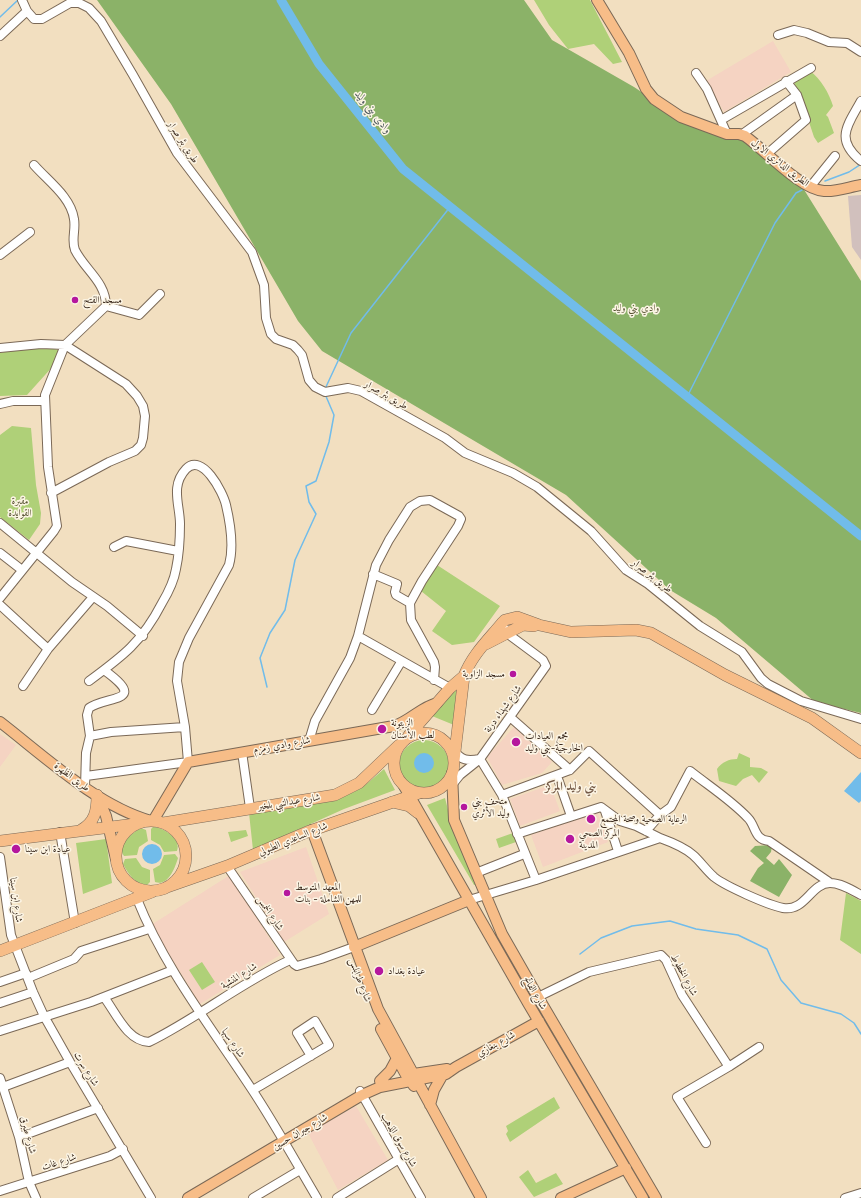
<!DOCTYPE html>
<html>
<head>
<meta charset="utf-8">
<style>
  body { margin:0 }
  canvas { display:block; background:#f2dfc0 }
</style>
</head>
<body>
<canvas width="861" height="1198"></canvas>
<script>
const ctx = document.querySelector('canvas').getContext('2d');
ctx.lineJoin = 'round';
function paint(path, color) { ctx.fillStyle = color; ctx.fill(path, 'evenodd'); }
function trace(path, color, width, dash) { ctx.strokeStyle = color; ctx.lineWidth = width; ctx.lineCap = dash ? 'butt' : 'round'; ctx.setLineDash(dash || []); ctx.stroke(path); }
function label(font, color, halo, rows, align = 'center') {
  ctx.font = font + ' "Libre Caslon Text",Amiri,serif'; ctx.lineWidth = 3; ctx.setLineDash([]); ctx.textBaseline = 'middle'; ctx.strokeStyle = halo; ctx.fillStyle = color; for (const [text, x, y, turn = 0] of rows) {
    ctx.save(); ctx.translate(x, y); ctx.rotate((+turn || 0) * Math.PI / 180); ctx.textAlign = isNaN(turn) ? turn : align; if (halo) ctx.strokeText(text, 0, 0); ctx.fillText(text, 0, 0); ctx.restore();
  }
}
paint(new Path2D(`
  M773 41 791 72 724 112 706 81Z
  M514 727 552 762 542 773 502 785 487 757Z
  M0 734 16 745 0 767Z
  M550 785 560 811 520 826 510 799Z
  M597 811 608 842 543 867 531 835Z
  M306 847 329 914 284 942 240 872Z
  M230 875 280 955 200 1004 151 925Z
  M356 1106 388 1160 338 1190 308 1133Z`), '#f5d3c2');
paint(new Path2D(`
  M861 195V260L852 247 848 196Z`), '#d1c0bd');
paint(new Path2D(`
  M534 0H590L622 62 613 64 594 44 568 49 549 25Z
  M810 71C821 79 829 93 833 106L826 115 828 117 834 133 818 143 814 137 802 101 793 80Z
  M48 348 59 350 54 365 27 395 0 396V353C15 349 32 349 48 348Z
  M12 426 31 428 36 485 41 513 40 524 29 540 0 517V435Z
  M437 565 500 606 474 642 452 645 432 631 446 611 421 591Z
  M457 688 454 725 432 716Z
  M399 765a25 25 0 1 1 50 0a25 25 0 1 1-50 0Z
  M739 753 750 758V767L761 768 768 772 759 783 752 775 743 779 736 786 719 781 717 769C722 762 729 759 737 759Z
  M384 769 395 790 344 809 253 850 249 813C279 808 322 806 349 794 363 789 373 778 384 769Z
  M445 798 451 822 477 885H474L427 805Z
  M153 827C163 827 182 839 177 851L164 852 160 845 151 840V829Z
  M141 828 146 830 148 841 139 847 137 855 124 856C116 845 132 833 141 828Z
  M246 830 248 836 231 842 228 832Z
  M513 833 516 842 499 848 496 839Z
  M106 839 112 883 83 894 76 843Z
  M175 854 178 858C175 868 168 887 155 882L153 869 160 865 164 855Z
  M136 858 142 867 150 870V882L147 885C135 884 128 874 123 864L125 859Z
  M846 893 861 901V954L840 940Z
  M202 962 215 982 202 990 189 970Z
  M554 1097 560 1108 510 1142 506 1134 508 1131 506 1126Z
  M528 1170 536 1183 556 1173 563 1184 534 1197 519 1177Z`), '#afd078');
paint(new Path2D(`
  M97 0H524L552 40 634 87 667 109 734 133 803 188 861 281V713L815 702 716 618 670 590 566 495 322 351 298 321 171 104Z
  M770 845 772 846 771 852 766 858 774 865 779 859 792 875 779 897 750 881 758 868 764 863 750 851 755 846Z`), '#8bb268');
paint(new Path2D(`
  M414 763a10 10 0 1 1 20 0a10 10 0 1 1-20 0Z
  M861 772V801L859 803 844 791Z
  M142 854a10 10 0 1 1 20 0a10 10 0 1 1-20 0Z`), '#71bcea');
trace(new Path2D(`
  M0 17 18 0
  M825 181 849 172 861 164
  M325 389 351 333 450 207
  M687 397 775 223 796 193 802 190
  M267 687 260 658 270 633 285 610 295 560 316 514 309 502 306 486 316 481 329 442 334 415 325 394
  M580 954 601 938 632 926 670 921 696 929 738 935 767 949 781 980 801 1003 841 1014 854 1023 861 1034`), '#71bcea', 1.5);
trace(new Path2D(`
  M281 0 319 64 403 169 861 536`), '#71bcea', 9);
const minor = new Path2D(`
  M22 0 27 11 34 19H42L70 3H79L89 8 101 21 133 75 177 153 252 252 264 285 266 318 271 334 276 339 293 345 298 350 302 355 309 380 315 387 325 392 348 388 361 391 445 438 465 453 513 473 537 487 591 531 626 570 648 584 700 626 742 652 761 678 768 684 801 701 861 719
  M778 35 794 30 807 33 829 42 847 43 861 52
  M0 36 27 11
  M696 73 707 89 727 134
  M861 101C848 125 834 139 861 161
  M721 120 811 68
  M741 135 797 95
  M767 154 806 120 797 95 786 81
  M810 187 835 156
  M0 255 30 232
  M106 306 139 315 160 294
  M0 348 41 344 65 345 126 384 137 396 143 406 145 416 143 438 141 445 135 451 109 462 51 493
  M0 404 13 401H45
  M0 523 72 582 107 606 143 636
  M114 547 126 541 178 551
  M0 553 22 570
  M373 574 397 584 395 592 396 595 410 603
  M0 598 54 531 57 526 48 467 45 395 65 345 106 306C106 282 85 270 75 250 71 240 76 230 74 219 71 197 48 181 34 165
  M0 605 48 649 23 686
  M358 636 376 565 389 540 410 507 420 501 430 500 459 516 461 519 458 526 422 581 410 603 411 620 434 662 435 667 434 680
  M48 649 93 597
  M372 710 401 662
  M510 717 570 770
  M90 736 87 715 89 708C108 695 149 703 104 670
  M309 741 315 721 350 658 358 636 450 688
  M454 750C461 761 468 761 480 759
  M242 752 250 808
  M480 759 502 795 536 880
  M86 776 188 762 185 727 177 681 179 662 189 638 229 565C234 547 230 522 226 505 223 492 202 452 186 469 170 486 180 505 180 524 180 539 179 555 176 569 174 581 168 593 162 603 142 642 123 656 89 681
  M557 776 571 816
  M452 785 460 775 480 759 546 666 543 660 508 634 505 629
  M85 787 86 753 90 736 111 732 185 727
  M502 795 570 770 589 751 660 815
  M605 811 618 851
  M646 831 660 815 671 807 690 771C709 786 731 800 748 818 756 826 754 840 769 841L829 882
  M60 832 75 923
  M517 834 601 807 620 821 636 826 660 838
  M0 857 11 935 33 992 44 1016 70 1062 151 1198
  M227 866 294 964 297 966 321 959 354 947
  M476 873 524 854
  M137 899C164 967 211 1027 251 1088 275 1124 295 1161 317 1198
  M469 900 536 880 660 838C671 842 684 847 693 855 700 861 706 870 714 877 725 886 768 905 783 908 805 912 811 883 830 883 841 883 852 890 861 895
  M28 978 74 959 81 951 149 929
  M0 982 26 973
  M104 997C116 1013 127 1041 149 1042 198 1018 240 983 290 960
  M538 997 589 972 661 955 666 960 682 995 727 1064 730 1066 759 1047
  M0 1003 33 992
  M0 1031 91 1002 173 970
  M0 1078 19 1137 29 1182 36 1198
  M3 1087 70 1062
  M253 1090 329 1045 315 1021 297 1033 311 1056
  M360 1091 421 1198
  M19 1137 98 1108
  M706 1143 677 1097 730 1066
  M0 1191 110 1156 123 1149
  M253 1198 300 1170
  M337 1198 399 1159
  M845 1198 861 1193`);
const major = new Path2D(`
  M597 0 629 53 646 89 654 99 681 117 727 134H739L745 136C765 150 801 190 824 191 836 192 849 187 861 185
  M0 722C44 756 97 806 151 821
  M452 773 454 820 502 934 538 997 656 1198
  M404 786 528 1003 643 1198
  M97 795 106 816 116 859
  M153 821 188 762 394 726C410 721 421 707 437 703
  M312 830 378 1009 481 1198
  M354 947 469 900
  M381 1029 406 1075 414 1086
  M407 1075 447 1069
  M380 1081 390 1071 397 1058
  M430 1105 434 1090 442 1076
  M188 1198 362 1095 380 1087 446 1074 456 1067 539 1021
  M561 1198 626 1168`);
const highway = new Path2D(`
  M486 644 523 625 534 626
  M394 763a30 30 0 1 1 60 0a30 30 0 1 1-60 0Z
  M409 735 450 688 464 676
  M454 760 464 676C472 655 488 640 502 623L505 620 517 617 539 625 571 632 636 630 651 633 725 675 812 718 861 753
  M392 802 409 806 418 813
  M116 856a35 35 0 1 1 70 0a35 35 0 1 1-70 0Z
  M163 823 335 795 359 783 399 745
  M81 830C95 822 97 811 97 795
  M0 841 135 824
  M167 887 227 866 307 832 419 793
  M0 951 152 892`);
trace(minor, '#7b6957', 10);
trace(major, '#7b6957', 12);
trace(highway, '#7b6957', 12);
trace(minor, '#fff', 8);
trace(major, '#f7bd88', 10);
trace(highway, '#f7bd88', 11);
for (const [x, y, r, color] of [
  [75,300,4,"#b5179e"],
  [513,674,4,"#b5179e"],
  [382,729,5,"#b5179e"],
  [516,742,5,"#b5179e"],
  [464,807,4,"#b5179e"],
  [591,819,5,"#b5179e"],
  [570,839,5,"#b5179e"],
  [16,849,5,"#b5179e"],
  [287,893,4,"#b5179e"],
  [379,971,5,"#b5179e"]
]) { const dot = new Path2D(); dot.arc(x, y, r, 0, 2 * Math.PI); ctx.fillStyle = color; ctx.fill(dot); trace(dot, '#fcf5e5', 1.5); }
label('10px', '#3b2a1e', '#fcf5e5', [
  ["طريق بئر صرار",183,142,57],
  ["الطريق الدائري الاول",780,163,38],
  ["طريق بئر صرار",386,395,30],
  ["طريق بئر صرار",652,576,38],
  ["شارع شهداء درنة",503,709,-54],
  ["شارع وادي زمزم",282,745,-10],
  ["طريق الظهرة",72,777,37],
  ["شارع عبدالنبي بلخير",289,802,-9],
  ["شارع الساعدي الطبولي",293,839,-22],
  ["شارع ابن سينا",16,900,82],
  ["شارع الخمس",270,913,56],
  ["شارع الخطوط",684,975,62],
  ["شارع المنشية",239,976,-32],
  ["شارع طرابلس",360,980,69],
  ["شارع الفاتح",535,993,60],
  ["شارع سبها",233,1043,56],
  ["شارع بنغازي",496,1044,-29],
  ["شارع سرت",86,1069,58],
  ["شارع جبران حسين",300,1132,-31],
  ["شارع طبرق",28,1135,75],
  ["شارع سوق الذهب",399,1140,60],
  ["شارع غات",59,1162,-18]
]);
label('10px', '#3b2a1e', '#fcf5e5', [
  ["مسجد الفتح",83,300],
  ["مسجد الزاوية",505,674,"right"],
  ["الزيتونة",391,723],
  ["لطب الأسنان",391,735],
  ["مجمع العيادات",525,736],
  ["الخارجية-بني وليد",525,748],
  ["متحف بني",472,801],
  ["وليد الأثري",472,813],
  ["الرعاية الصحية وصحة المجتمع",600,819],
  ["المركز الصحي",579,833],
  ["المدينة",579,845],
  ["عيادة ابن سينا",25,849],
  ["المعهد المتوسط",295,887],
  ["للمهن الشاملة - بنات",295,899],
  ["عيادة بغداد",388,971]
], 'left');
label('10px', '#585434', '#fcf5e5', [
  ["وادي بني وليد",636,308],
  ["مقبرة",20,501],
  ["القوايدة",20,513]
]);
label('italic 11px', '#4b565b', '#fcf5e5', [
  ["وادي بني وليد",373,112,51]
]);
label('bold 12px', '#745a47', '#fcf5e5', [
  ["بني وليد المركز",571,787]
]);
</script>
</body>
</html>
